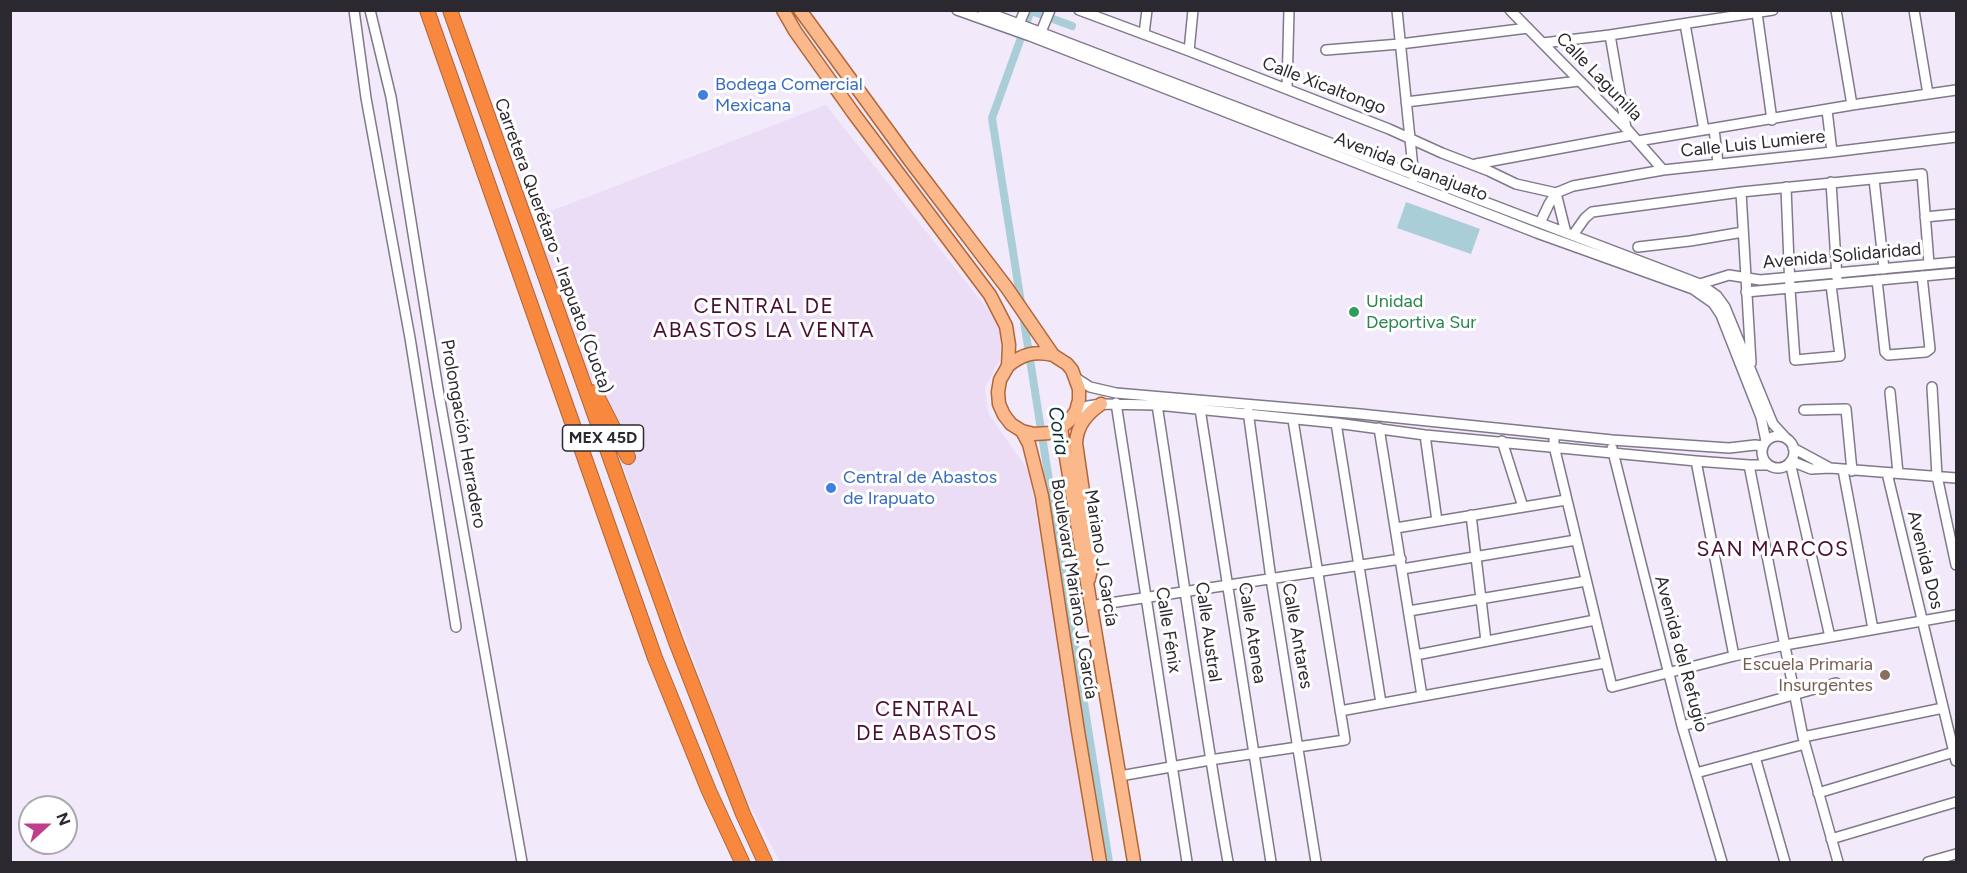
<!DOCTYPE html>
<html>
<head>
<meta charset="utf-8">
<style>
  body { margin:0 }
  #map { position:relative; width:1967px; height:873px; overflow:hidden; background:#f2e9fb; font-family:Figtree,sans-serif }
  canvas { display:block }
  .frame { position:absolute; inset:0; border:12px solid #2c282f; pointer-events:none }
  .north { position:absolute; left:18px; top:795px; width:60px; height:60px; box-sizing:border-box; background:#fff; border:2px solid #aba9ac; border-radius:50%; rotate:69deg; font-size:16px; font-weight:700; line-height:24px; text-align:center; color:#2c282f }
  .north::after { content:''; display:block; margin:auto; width:21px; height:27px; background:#bf3f8a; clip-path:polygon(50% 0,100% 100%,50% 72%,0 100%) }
</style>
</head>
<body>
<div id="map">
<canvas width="1967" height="873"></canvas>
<div class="frame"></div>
<div class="north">N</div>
</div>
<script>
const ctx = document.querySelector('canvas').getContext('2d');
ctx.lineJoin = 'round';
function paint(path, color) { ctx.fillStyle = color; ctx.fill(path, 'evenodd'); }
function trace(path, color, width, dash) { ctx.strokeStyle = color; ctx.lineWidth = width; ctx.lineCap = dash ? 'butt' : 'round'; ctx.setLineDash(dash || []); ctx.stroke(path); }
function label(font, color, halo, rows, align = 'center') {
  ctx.font = font + ' Figtree,sans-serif'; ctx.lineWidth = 6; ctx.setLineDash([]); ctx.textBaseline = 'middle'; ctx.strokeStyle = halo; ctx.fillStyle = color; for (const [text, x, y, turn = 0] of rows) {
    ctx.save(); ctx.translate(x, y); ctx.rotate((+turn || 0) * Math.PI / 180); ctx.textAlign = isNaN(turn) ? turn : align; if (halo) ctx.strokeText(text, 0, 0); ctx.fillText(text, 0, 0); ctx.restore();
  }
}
paint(new Path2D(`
  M826 105 999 324 1001 339 1000 360 985 387 988 413 1028 470 1035 505 1094 862H780L739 785 533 218Z`), '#eaddf5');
paint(new Path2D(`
  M1406 202 1480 229 1471 254 1397 228Z`), '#a9ced8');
trace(new Path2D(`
  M1029 10 1072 26
  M1031 10 992 118 1109 862`), '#a9ced8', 8);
const minor = new Path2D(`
  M354 10 366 98 410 338 456 627
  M370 10 391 97 438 389 522 862
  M957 10 1030 36 1537 233 1693 289 1713 303 1721 315 1761 417 1766 441
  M982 10 1700 284 1717 296 1725 307 1770 417 1773 424 1785 437
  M1079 10 1189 51 1389 129 1442 153 1489 171 1516 184 1556 193
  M1397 10 1414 178
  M1510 10 1626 128 1663 170
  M1836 10 1852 105
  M1914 10 1928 94
  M1757 13 1772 120
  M1019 24 1025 10
  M1685 24 1704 130
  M1041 32 1050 10
  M1144 34 1147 10
  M1610 35 1626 128
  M1543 43 1610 35 1773 10
  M1326 50 1400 44 1528 28
  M1189 51 1193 10
  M1287 89 1289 10
  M1406 102 1579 81
  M1827 110 1832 152
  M1714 129 1718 163
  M1638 141 1852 105 1956 90
  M1476 164 1632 135
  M1874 179 1884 269
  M1831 182 1837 278
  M1786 187 1790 289 1795 360 1840 356 1831 285
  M1741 192 1751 363
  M1556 193 1566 233
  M1925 217 1956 214
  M1540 223 1549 204 1556 193 1573 186 1663 170 1832 152 1956 137
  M1573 235 1585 218 1592 212 1741 192 1922 174 1929 264
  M1638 247 1690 241 1743 232
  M1877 280 1885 352 1888 355 1926 352 1930 349 1922 276
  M1700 284 1729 275 1760 280 1956 262
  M1746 292 1956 273
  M1076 378 1090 387 1116 393 1360 414 1612 440 1729 448 1755 445 1763 446
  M1932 387 1937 476 1956 565
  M1890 392 1898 473
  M1116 403 1187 862
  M1157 405C1181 558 1201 711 1228 862
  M1200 409 1271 862
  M1804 410 1846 409 1852 471
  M1076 411 1088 406 1101 404 1157 405 1336 423 1425 435 1696 461 1749 465H1768
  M1248 411 1271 579 1316 862
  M1336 423 1381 703
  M1379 428 1422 696
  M1554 434V446L1612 687 1734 656 1785 645 1956 615
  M1425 435 1437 521
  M1762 452a16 16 0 1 1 32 0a16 16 0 1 1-32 0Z
  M1502 441 1523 507
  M1612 448 1682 726 1722 862
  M1793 448 1830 468
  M1696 461 1734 656
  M1791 461 1811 469 1830 468 1956 478
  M1790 462 1830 637
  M1749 465 1803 737 1838 862
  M1843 470 1873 629
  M1887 473 1956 761
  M1471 515 1486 641
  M1396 528 1566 500
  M1402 569 1576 540
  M1090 606 1401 559
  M1409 611 1586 581
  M1416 655 1595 620
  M1340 711 1605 663
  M1682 726 1836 683
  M1803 737 1943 708
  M1755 757 1785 862
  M1696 773 1805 744
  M1120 776 1210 760 1345 740 1293 420
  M1818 793 1954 752
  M1831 839 1956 802
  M1928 862 1956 854`);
const major = new Path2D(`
  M783 10 795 31 854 114 990 295 1006 326 1009 345 1008 366 1000 380 998 392 999 404 1004 415 1011 424 1022 431 1029 444 1042 496 1078 731 1100 862
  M800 10 911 162 1007 288 1053 355 1067 364 1072 370 1079 389V400L1076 411 1069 421 1061 428 1050 433 1034 434 1022 431
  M1008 366C1022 354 1034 351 1053 355
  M1061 428 1134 862
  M1089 579 1093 560 1076 443C1077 425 1087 414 1101 404`);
const highway = new Path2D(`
  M427 10 655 658 709 791 742 862
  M450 10 676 642 743 814 765 862
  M595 392 628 457`);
trace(minor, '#817989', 12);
trace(major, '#b16639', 15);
trace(highway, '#b16639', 16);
trace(minor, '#fff', 9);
trace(major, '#fbb88b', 12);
trace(highway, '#f8883e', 14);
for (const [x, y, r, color] of [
  [703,95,6,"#3f7fe0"],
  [1354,312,6,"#2e9e5b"],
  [831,488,6,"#3f7fe0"],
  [1885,675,6,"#8d6e63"]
]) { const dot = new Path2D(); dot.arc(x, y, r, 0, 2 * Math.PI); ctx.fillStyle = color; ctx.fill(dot); trace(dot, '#fff', 2); }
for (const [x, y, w] of [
  [603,438,81]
]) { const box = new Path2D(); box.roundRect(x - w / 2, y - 13, w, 26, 4.5); ctx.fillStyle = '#fff'; ctx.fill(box); trace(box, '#2c282f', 1.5); }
label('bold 16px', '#2c282f', null, [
  ["MEX 45D",603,438]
]);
label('18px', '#2c282f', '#fff', [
  ["Calle Lagunilla",1599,77,46],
  ["Calle Xicaltongo",1324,86,21],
  ["Calle Luis Lumiere",1753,144,-6],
  ["Avenida Guanajuato",1411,167,21],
  ["Carretera Querétaro - Irapuato (Cuota)",553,246,70],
  ["Avenida Solidaridad",1842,256,-5],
  ["Prolongación Herradero",463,434,80],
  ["Mariano J. García",1101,558,81],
  ["Avenida Dos",1925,560,76],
  ["Boulevard Mariano J. García",1074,589,81],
  ["Calle Fénix",1168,630,81],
  ["Calle Austral",1208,632,82],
  ["Calle Atenea",1252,633,81],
  ["Calle Antares",1297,636,80],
  ["Avenida del Refugio",1681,654,75]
]);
label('18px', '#366cbe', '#fff', [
  ["Bodega Comercial",715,85],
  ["Mexicana",715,106],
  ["Central de Abastos",843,478],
  ["de Irapuato",843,499]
], 'left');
label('18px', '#27864d', '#fff', [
  ["Unidad",1366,302],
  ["Deportiva Sur",1366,323]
], 'left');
label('18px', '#785e54', '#fff', [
  ["Escuela Primaria",1873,665],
  ["Insurgentes",1873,686]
], 'right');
label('italic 20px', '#0b3038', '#fff', [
  ["Coria",1058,431,81]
]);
ctx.letterSpacing = '1.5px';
label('21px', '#4b0e33', '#fff', [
  ["CENTRAL DE",764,307],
  ["ABASTOS LA VENTA",764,331],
  ["SAN MARCOS",1773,550],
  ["CENTRAL",927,710],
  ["DE ABASTOS",927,734]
]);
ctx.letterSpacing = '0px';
</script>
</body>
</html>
